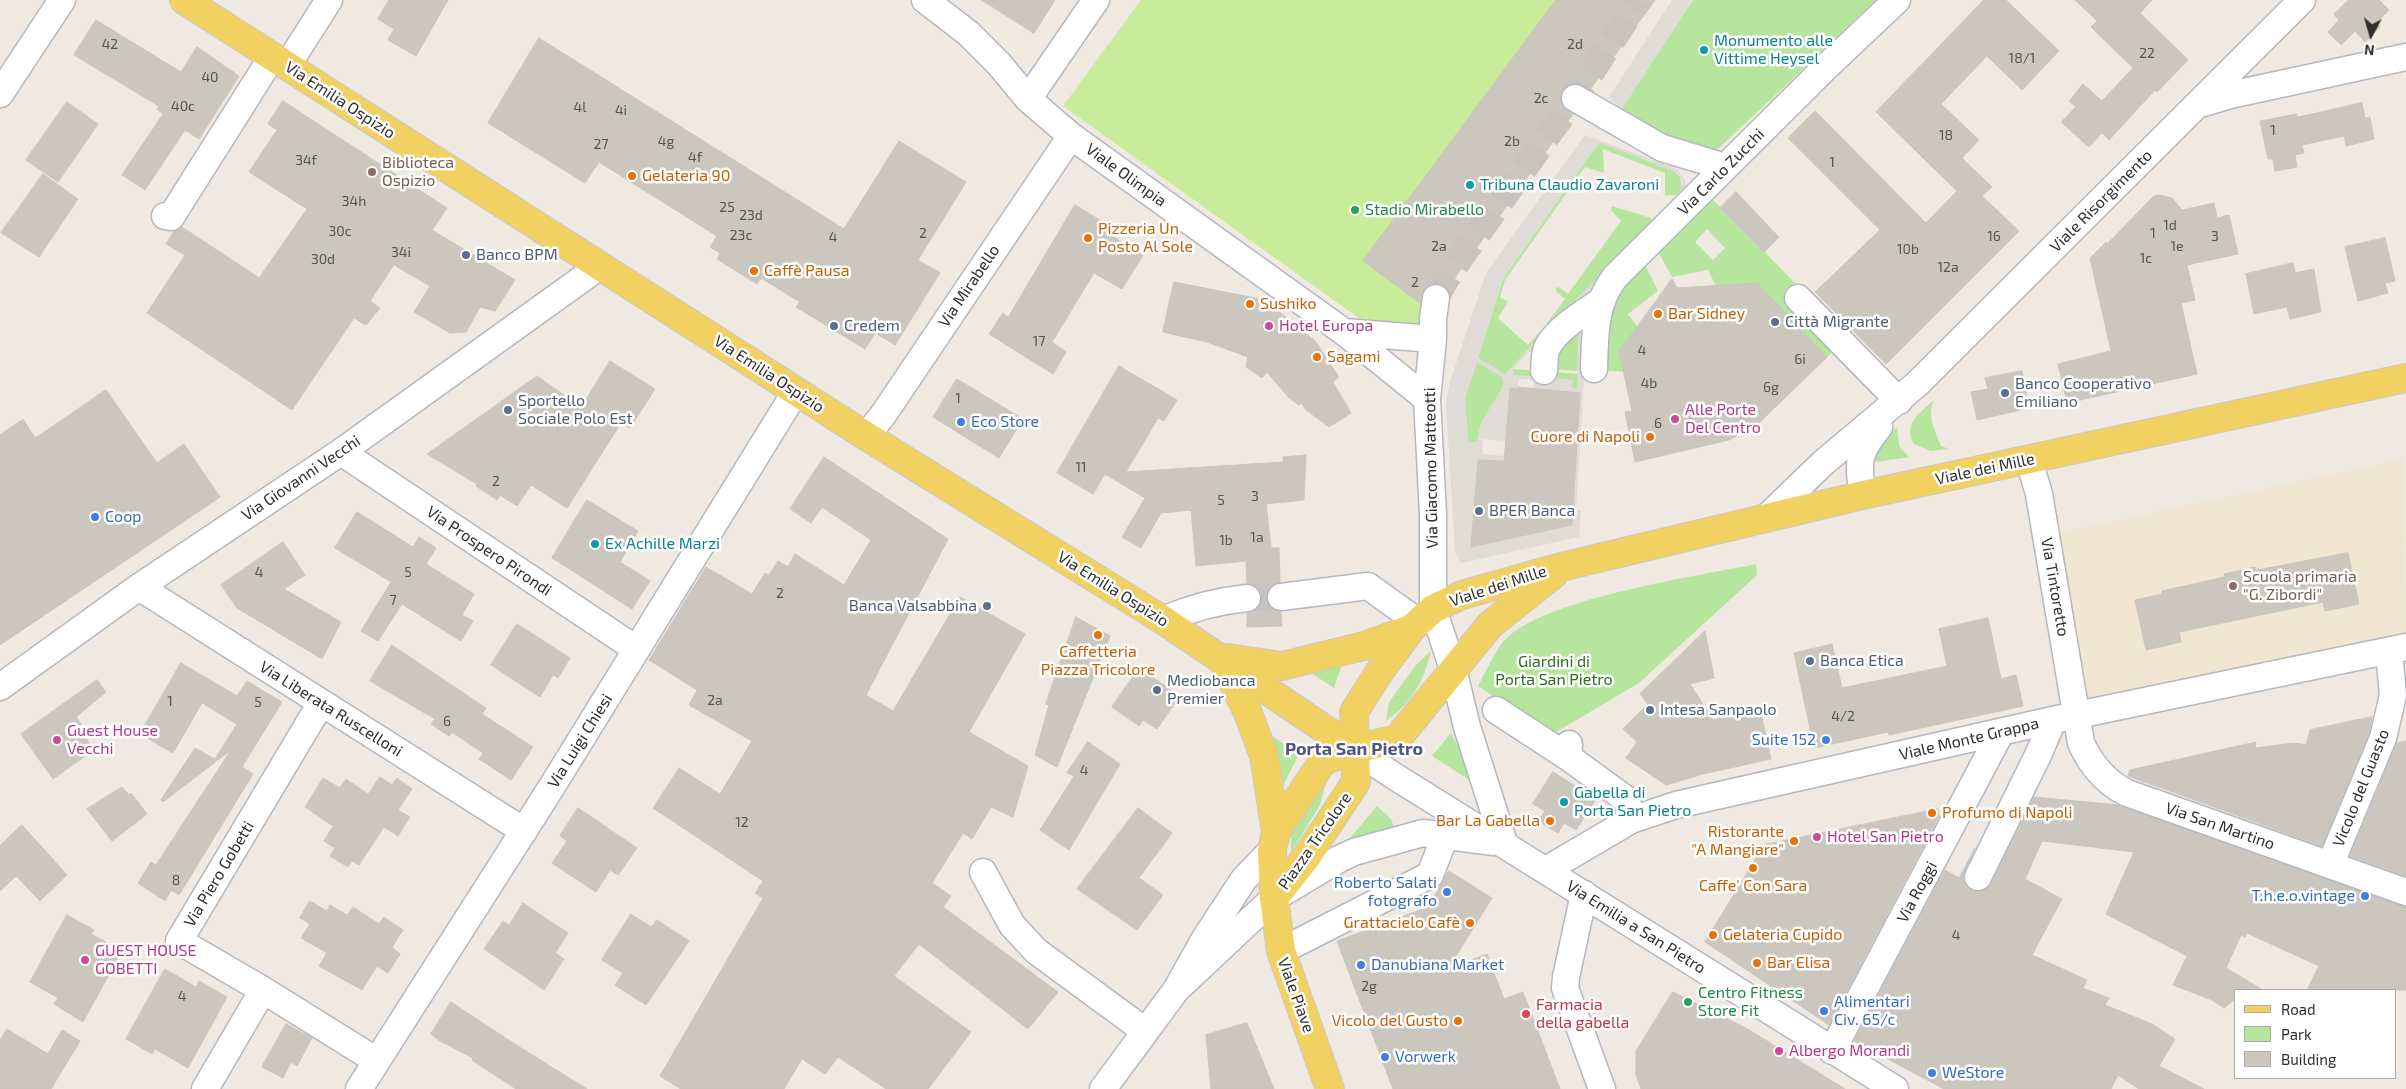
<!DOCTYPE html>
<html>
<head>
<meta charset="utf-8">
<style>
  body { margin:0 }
  #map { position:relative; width:2406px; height:1089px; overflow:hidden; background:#efe9e1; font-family:"Exo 2",sans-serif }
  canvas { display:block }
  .legend { position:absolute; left:2234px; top:989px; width:162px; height:90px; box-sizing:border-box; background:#fff; border:1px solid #ababab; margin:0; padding:6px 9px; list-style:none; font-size:15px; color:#2e2e2e }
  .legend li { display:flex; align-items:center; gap:10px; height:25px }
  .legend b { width:25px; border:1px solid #ababab }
  .north { position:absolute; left:2346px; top:10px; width:50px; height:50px; -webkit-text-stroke:4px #fff; paint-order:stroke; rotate:186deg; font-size:14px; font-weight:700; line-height:20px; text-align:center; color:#2e2e2e }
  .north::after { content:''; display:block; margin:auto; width:18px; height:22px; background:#2e2e2e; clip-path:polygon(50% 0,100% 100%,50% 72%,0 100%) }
</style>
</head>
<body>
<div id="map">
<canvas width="2406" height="1089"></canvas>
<ul class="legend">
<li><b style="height:6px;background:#f2d163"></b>Road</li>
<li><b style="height:14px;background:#b6e59e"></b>Park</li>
<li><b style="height:14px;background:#cbc7bf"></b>Building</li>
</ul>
<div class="north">N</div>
</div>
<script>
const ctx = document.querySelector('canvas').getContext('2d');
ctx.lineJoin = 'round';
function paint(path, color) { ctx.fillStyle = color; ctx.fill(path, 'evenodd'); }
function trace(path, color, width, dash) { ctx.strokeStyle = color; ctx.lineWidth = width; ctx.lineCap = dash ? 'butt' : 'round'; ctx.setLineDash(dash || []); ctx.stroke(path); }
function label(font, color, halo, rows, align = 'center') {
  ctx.font = font + ' "Exo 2",sans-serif'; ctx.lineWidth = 5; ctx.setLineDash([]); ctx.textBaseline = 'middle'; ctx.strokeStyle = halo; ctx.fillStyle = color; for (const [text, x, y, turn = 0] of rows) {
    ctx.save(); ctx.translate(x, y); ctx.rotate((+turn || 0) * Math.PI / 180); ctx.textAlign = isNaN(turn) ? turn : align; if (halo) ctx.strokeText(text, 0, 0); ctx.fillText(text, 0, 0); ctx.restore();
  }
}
paint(new Path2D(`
  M2404 459 2406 637 2086 705 2049 535Z`), '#f0e6d1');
paint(new Path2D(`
  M1693 0H1876L1719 148 1712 150 1665 135 1622 108Z
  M1599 142 1671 169 1680 176 1682 189 1676 195H1665V173L1603 149 1604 173 1585 167 1505 280 1500 297 1508 302 1498 318 1528 345 1544 327 1546 329 1505 375 1478 358 1503 279Z
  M1712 199 1804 292 1837 348 1827 357 1791 319 1716 286 1708 270 1672 277 1660 255 1659 251ZM1707 229 1725 248 1713 260 1695 242Z
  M1612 206 1651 218 1652 224 1550 326 1547 323 1565 299 1556 291V288L1558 287 1568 294 1621 221 1611 210Z
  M1644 263 1658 291 1628 314 1638 328 1624 372 1604 370 1607 331 1620 287Z
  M1578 324V371L1552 369 1553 355Z
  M1477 362 1503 377V387L1481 423 1477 442H1468L1465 397Z
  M1513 369 1578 374 1577 389 1572 388V380L1513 375Z
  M1934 400C1926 415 1935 431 1941 446L1949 449 1931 451 1914 444C1901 425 1922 411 1934 400Z
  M1897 427 1899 446 1909 457 1877 462 1874 455 1880 444Z
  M1756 564 1757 575 1639 683 1556 732 1532 723 1478 686C1486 672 1493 655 1502 643 1537 599 1699 576 1756 564Z
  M1431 651C1424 681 1412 703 1386 721L1389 702 1416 665Z
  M1343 662 1334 688 1308 671Z
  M1266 732 1299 754 1280 792Z
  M1451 733 1479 786 1432 756Z
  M1326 782 1320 805 1291 853V833L1311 799Z
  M1377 806 1391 819 1395 830 1344 845Z`), '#b6e59e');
paint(new Path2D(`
  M1141 0H1655L1420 328 1360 319 1063 106Z`), '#c9ec9a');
paint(new Path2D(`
  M1672 0H1693L1622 108 1609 97Z
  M1585 135 1677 169 1685 180 1686 188 1669 210 1513 369V375L1573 380 1572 388H1577L1578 324 1588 318 1576 510H1581L1579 537 1461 563 1455 553 1446 404 1449 385 1486 273ZM1599 143 1676 172 1682 181V192L1550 326 1505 374 1478 358 1503 279ZM1477 362 1503 378V387L1481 423 1477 442H1468L1465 397ZM1519 379 1534 380V389L1580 393 1572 525 1472 547 1478 460 1503 461 1504 456 1482 454 1483 439 1505 441 1510 388 1518 389Z`), '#dfdcd8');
const building = new Path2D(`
  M389 0H448L416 56 388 40 394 29 378 19Z
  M982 0H1055L1034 33Z
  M1556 0H1655L1590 89 1574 83 1568 85 1562 90 1560 98 1562 105 1573 114 1447 288 1439 283 1430 284 1424 289 1420 303 1363 261Z
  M1984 0H2006L2059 51 2022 90 1987 56 1941 104 1979 140 1962 158 1992 187 1982 196 2019 231 1886 364 1815 292 1880 230 1788 138 1815 111 1926 223 1957 191 1876 112Z
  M2075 0H2152L2140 13 2188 60 2157 92 2155 90 2109 140 2102 133 2089 147 2061 122 2076 107 2069 101 2083 84 2102 101 2133 68 2091 27 2097 21Z
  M2349 0H2379L2389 10 2376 23 2380 27 2365 42 2355 31 2341 45 2328 32 2339 20 2334 14Z
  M96 20 181 72 197 47 239 76 199 139 185 130 145 190 122 175 163 114 157 109 159 106 74 55Z
  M539 38 844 229 899 141 966 182 918 260 940 273 895 345 875 333 865 349 796 307 800 302 761 278 757 284 717 259 720 253 710 247 717 236 599 162 585 183 488 123Z
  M283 101 447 208 432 230 515 280 495 311 480 307 466 332 450 333 414 312 430 286 394 265 370 301 380 308 366 325 354 318 292 410 147 313 185 255 166 244 174 231 182 227 259 278 307 209 249 172 277 130 268 124Z
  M67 102 98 124 58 182 26 160Z
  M2362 103 2365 118 2370 117 2374 139 2346 146 2344 136 2302 145 2304 153 2295 155 2297 167 2275 171 2273 159H2268L2260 121 2296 114 2297 117Z
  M43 174 78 199 39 257 1 233Z
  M1736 192 1779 237 1764 252 1720 208Z
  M2159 195 2172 198 2182 210 2214 203 2217 218 2229 215 2238 254 2187 265 2195 300 2181 303 2197 374 2067 403 2058 364 2111 351 2090 258 2106 242 2107 244 2153 197Z
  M1075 205 1118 231 1114 237 1143 255 1122 289 1094 273 1052 342 1066 352 1053 374 989 334 1003 313 1008 317Z
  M2385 238 2395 281 2385 283 2388 293 2358 301 2345 247Z
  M2293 263 2295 273 2314 269 2321 312 2290 319 2287 307 2254 314 2246 274Z
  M1672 279 1677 288 1757 283 1827 357 1757 425 1729 440 1635 462 1625 412 1632 411 1619 352Z
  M1174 282 1265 300 1315 341 1339 377 1333 382 1351 413 1329 427 1305 409 1302 403 1299 405 1289 398 1267 372 1262 378 1246 367 1248 357 1207 342 1163 332Z
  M610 361 655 389 630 428 621 423 567 508 531 485 517 506 500 495 497 500 476 486 477 484 427 454 537 376 581 407Z
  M1119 366 1177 400 1164 421 1158 418 1126 472 1283 462V457L1306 455 1304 500 1266 504 1271 548H1279L1280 582 1272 585 1267 592 1266 599 1269 606 1281 612 1282 626 1247 627V613L1256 610 1261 604 1262 597 1259 589 1247 583 1246 561 1196 566 1191 510 1161 513 1141 548 1122 537 1145 498 1105 474 1093 494 1057 473Z
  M2022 371 2029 408 1977 420 1971 392 1988 389 1985 378Z
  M957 379 1023 419 999 458 933 417Z
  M1518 387 1580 393 1572 525 1471 547 1478 460 1504 461 1510 388 1518 389Z
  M106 390 157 463 184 444 220 497 0 645V435L23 419 35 438Z
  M824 457 948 539 866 695 893 711 960 597 1025 634 969 732 1028 766 1013 817 991 807 972 839 963 833 932 883 951 896 943 907 1058 992 1028 1029 919 944 894 976 971 1032 928 1089H886L838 1057 825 1074 802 1059 784 1089H681L660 1076 763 898 755 893 763 881 653 808 679 768 720 794 752 741 689 705 697 690 649 660 706 567 752 594 765 573 769 575 778 561 788 567 795 554 844 585 871 540 822 507 811 523 790 509Z
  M587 500 638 531 620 562 650 581 632 609 552 558Z
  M357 512 413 547 419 537 436 548 426 564 474 594 462 615 473 621 461 641 402 604 378 641 361 631 391 582 335 548Z
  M283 542 305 575 284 589 341 622 322 659 237 608 221 585Z
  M2348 553 2359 604 2325 611 2323 602 2179 632 2181 642 2146 650 2135 600 2162 594V591L2225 577 2224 574 2255 567 2256 570Z
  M1076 617 1110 636 1057 767 1035 755 1049 705 1046 704Z
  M1988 618 2001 679 2016 675 2023 706 1889 735 1888 732 1814 748 1794 653 1832 644 1842 688 1947 666 1939 629Z
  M517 624 570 658 558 678 553 675 540 697 491 665Z
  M1705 631 1714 678 1690 684 1713 720 1760 709 1771 759 1703 774 1666 785 1626 758 1637 742 1623 729 1648 704 1640 694Z
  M392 645 486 708 482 714 533 747 511 780 479 759 483 753 452 732 449 736 431 724 435 719 370 681Z
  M181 663 237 696 247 681 282 702 242 767 253 774 179 895 171 890 165 901 138 883 151 862 156 865 231 750 163 802 161 800 195 748 215 759 237 724 202 703 173 753 140 734Z
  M1139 668 1180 696 1157 729 1143 720 1139 726 1112 707Z
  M97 680 106 692 76 717 81 724 78 727 94 750 53 779 21 734Z
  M2372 717 2369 733 2322 846 2128 776 2130 770 2256 742 2255 748 2293 743 2306 745 2310 730Z
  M2406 741V876L2350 856 2397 743Z
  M1088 742 1120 764 1069 850 1040 830 1074 776 1067 773Z
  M1553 772 1596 799 1576 830 1564 823 1558 833 1538 821 1545 811 1533 804Z
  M380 777 392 785 397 778 412 789 398 810 410 817 398 836 384 827 359 865 352 861 348 867 330 856 335 848 324 841 333 826 305 807 323 778 340 788 346 779 368 794Z
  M122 787 129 795 131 793 147 814 112 841 87 809Z
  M2034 797 2118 805 2406 907V990H2307L2319 966 2247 933 2245 937 2241 935 2226 968 2263 990H2235V999L2224 1008 2212 1000 2173 985 2187 956 2106 914 2134 852 2042 841 2025 879 2062 899 2032 955 2087 980 2083 988 2109 998 2105 1005 2152 1024 2175 1039 2159 1066 2204 1089H2139L2118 1075 2111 1089H1944L1854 1041 1945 870 1959 878 1975 848 1965 870 1963 878 1966 886 1972 891 1979 892 1987 889 1991 884Z
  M578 808 637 848 618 875 610 870 596 892 552 863 567 841 560 836Z
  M1138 808 1172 833 1139 878 1163 895 1137 930 1077 889Z
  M1938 809 1939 816 1829 1025 1705 942 1764 845Z
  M22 825 67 875 40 901 16 876 0 891V846Z
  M1449 871 1492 898 1448 969 1487 954 1504 999 1523 992 1560 1089H1393L1337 941 1428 907Z
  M310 901 327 911 330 905 347 915 353 907 379 924 384 917 403 930 392 947 400 954 388 973 377 966 362 990 319 966 327 953 301 938 310 924 300 918Z
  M523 903 568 933 555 953 564 959 544 990 484 949 503 921 509 925Z
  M631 914 651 927 657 920 689 941 646 1005 615 985 623 973 602 960Z
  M67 915 94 930 91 934 122 951 83 1022 54 1004 58 998 30 982Z
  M165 969 196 987 199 981 227 997 188 1068 155 1049 152 1054 126 1039Z
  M1673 992 1746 1028 1845 1089H1641L1636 1075V1051Z
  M451 1002 521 1048 587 1089H516L472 1060 473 1058 440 1041 431 1034Z
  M1247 1023 1274 1089H1211L1206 1035Z
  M286 1024 312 1038 297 1066 291 1062 283 1078 262 1067Z
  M7 1029 48 1054 62 1030 80 1041 51 1089H0V1041Z`);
paint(building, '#cbc7bf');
trace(building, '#cbc5ba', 1);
trace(new Path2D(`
  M1436 298 1450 273 1575 98 1639 0
  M1247 598 1281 597`), '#c8c4bd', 26, [26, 13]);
const minor = new Path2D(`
  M925 0 968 33 999 64 1028 99 1071 136 1344 332 1427 399
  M287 66 329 0
  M0 94 62 0
  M1575 98 1662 148 1725 167
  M1028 99 1096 0
  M2200 104 2230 95 2406 57
  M165 216 171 217 272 57
  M1436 298 1433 319V339L1427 399 1433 514V609L1453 669 1467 727 1504 843
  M1798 298 1899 401
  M1344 332 1433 339
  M1594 369C1595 336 1594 304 1615 277L1825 68 1897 0
  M1544 371C1545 364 1544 354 1547 348 1556 329 1585 312 1601 301
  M866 436 883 415 1071 136
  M341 452 636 649
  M2029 460 2039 494 2081 743C2091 765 2105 782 2127 793L2406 892
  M1863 495C1857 464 1858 452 1879 427
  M1766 518 1823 463 1917 384 2302 0
  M139 587 524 831
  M1281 597 1368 586 1418 622
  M1163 620C1191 608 1217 601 1247 598
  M0 687 139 587 341 452 600 266
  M1496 710 1568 757
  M1569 744 1568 757 1627 800 1631 820
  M1354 749 1394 776 1895 1089
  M2330 865 2383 738 2393 695 2389 651
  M1546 870 1631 820 1676 805 2053 720 2406 647
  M983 872 1012 925 1036 951 1145 1031
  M1978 877 2039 753 2053 720
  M1584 894 1566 977 1565 988 1602 1089
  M1281 951 1430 875 1442 844 1441 835
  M263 990 377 1061
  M1176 990 1274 898 1339 859 1354 852 1423 833 1494 842
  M1832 1051 2001 732
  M205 1089 263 990 179 941 321 703
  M359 1089 551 788 796 391
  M1103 1089 1176 990 1204 940 1244 879 1272 850`);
const major = new Path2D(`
  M184 0 866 436 1163 620 1354 749
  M1227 658 1282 666 1364 646 1411 629
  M1222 659 1248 713 1264 756 1276 832
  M1274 898 1307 856 1356 782 1354 712 1380 671 1411 629 1433 609 1462 595 1565 566 1863 495 2406 378
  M1330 1089 1281 951 1274 898 1272 850 1276 832 1323 761 1354 749 1397 739 1490 625 1554 574`);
trace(minor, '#b4b7c1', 29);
trace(major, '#c9c9c9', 30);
trace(minor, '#fff', 26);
trace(major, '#f2d163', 28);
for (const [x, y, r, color] of [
  [1704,50,5,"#0f9aa8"],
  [372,172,5,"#8d6e63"],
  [632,176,5,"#e8710a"],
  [1470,185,5,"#0f9aa8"],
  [1355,210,5,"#2e9e5b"],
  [1088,238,5,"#e8710a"],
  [466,255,5,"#5c6f8a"],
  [754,271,5,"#e8710a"],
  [1250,304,5,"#e8710a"],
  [1658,314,5,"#e8710a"],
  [1775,322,5,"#5c6f8a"],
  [834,326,5,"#5c6f8a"],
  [1269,326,5,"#d1479c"],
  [1317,357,5,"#e8710a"],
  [2005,393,5,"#5c6f8a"],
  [508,410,5,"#5c6f8a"],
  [1675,419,5,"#d1479c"],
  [961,422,5,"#3f7fe0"],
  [1650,437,5,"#e8710a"],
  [1479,511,5,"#5c6f8a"],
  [95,517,5,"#3f7fe0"],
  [595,544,5,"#0f9aa8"],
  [2233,586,5,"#8d6e63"],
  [987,606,5,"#5c6f8a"],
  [1098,635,5,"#e8710a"],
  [1810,661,5,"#5c6f8a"],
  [1157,690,5,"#5c6f8a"],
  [1650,710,5,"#5c6f8a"],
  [57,740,5,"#d1479c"],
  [1826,740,5,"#3f7fe0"],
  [1564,802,5,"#0f9aa8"],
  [1932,813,5,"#e8710a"],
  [1550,821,5,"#e8710a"],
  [1817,837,5,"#d1479c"],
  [1794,841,5,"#e8710a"],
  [1753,868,5,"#e8710a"],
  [1447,892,5,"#3f7fe0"],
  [2365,896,5,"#3f7fe0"],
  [1470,923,5,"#e8710a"],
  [1713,935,5,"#e8710a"],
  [85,960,5,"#d1479c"],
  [1757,963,5,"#e8710a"],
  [1361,965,5,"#3f7fe0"],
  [1688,1002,5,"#2e9e5b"],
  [1824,1011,5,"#3f7fe0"],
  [1526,1014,5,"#e0444e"],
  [1458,1021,5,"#e8710a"],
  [1779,1051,5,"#d1479c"],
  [1385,1057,5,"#3f7fe0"],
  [1932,1073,5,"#3f7fe0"]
]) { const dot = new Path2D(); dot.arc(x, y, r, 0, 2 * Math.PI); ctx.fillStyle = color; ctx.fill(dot); trace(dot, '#fff', 2); }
label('14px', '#555452', null, [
  ["42",110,44],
  ["2d",1575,44],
  ["22",2147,53],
  ["18/1",2022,58],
  ["40",210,77],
  ["2c",1541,98],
  ["40c",183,106],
  ["4l",580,107],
  ["4i",621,110],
  ["1",2273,130],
  ["18",1946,135],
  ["4g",666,141],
  ["2b",1512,141],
  ["27",601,144],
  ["4f",695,157],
  ["34f",306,160],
  ["1",1832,162],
  ["34h",354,201],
  ["25",727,207],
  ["23d",751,215],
  ["1d",2170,225],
  ["30c",340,231],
  ["2",923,233],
  ["1",2153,233],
  ["23c",741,235],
  ["16",1994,236],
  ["3",2215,236],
  ["4",833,237],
  ["2a",1439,246],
  ["1e",2177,246],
  ["10b",1908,249],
  ["34i",401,252],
  ["1c",2146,258],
  ["30d",323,259],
  ["12a",1948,267],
  ["2",1415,282],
  ["17",1039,341],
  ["4",1642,350],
  ["6i",1800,359],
  ["4b",1649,383],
  ["6g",1771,387],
  ["1",958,398],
  ["6",1658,423],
  ["11",1081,467],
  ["2",496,481],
  ["3",1255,496],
  ["5",1221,500],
  ["1a",1257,537],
  ["1b",1226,540],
  ["4",259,572],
  ["5",408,572],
  ["2",780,593],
  ["7",393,600],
  ["2a",715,700],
  ["1",170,701],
  ["5",258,702],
  ["4/2",1843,716],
  ["6",447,721],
  ["4",1084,770],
  ["12",742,822],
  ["8",176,880],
  ["4",1956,935],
  ["2g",1369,986],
  ["4",182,996]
]);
label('16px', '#0d838f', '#fff', [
  ["Monumento alle",1714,41],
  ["Vittime Heysel",1714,59],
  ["Tribuna Claudio Zavaroni",1480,185],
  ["Ex Achille Marzi",605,544],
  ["Gabella di",1574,793],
  ["Porta San Pietro",1574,811]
], 'left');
label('16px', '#2e2e2e', '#fff', [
  ["Via Emilia Ospizio",340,100,33],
  ["Via Carlo Zucchi",1721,172,-45],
  ["Viale Olimpia",1126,175,36],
  ["Viale Risorgimento",2101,201,-45],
  ["Via Mirabello",969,286,-56],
  ["Via Emilia Ospizio",769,374,33],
  ["Via Giacomo Matteotti",1431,468,-91],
  ["Viale dei Mille",1985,469,-12],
  ["Via Giovanni Vecchi",301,478,-34],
  ["Via Prospero Pirondi",489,551,34],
  ["Viale dei Mille",1498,586,-18],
  ["Via Tintoretto",2055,587,80],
  ["Via Emilia Ospizio",1113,589,32],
  ["Via Liberata Ruscelloni",331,709,32],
  ["Viale Monte Grappa",1969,739,-13],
  ["Via Luigi Chiesi",580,741,-58],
  ["Vicolo del Guasto",2361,788,-68],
  ["Via San Martino",2220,826,19],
  ["Piazza Tricolore",1315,841,-55],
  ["Via Piero Gobetti",219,874,-59],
  ["Via Roggi",1917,892,-62],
  ["Via Emilia a San Pietro",1636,927,32],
  ["Viale Piave",1296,995,70]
]);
label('16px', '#785e54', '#fff', [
  ["Biblioteca",382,163],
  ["Ospizio",382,181],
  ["Scuola primaria",2243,577],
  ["\"G. Zibordi\"",2243,595]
], 'left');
label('16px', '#c56008', '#fff', [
  ["Gelateria 90",642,176],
  ["Pizzeria Un",1098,229],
  ["Posto Al Sole",1098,247],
  ["Caffè Pausa",764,271],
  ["Sushiko",1260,304],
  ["Bar Sidney",1668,314],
  ["Sagami",1327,357],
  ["Cuore di Napoli",1640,437,"right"],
  ["Caffetteria",1098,652,"center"],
  ["Piazza Tricolore",1098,670,"center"],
  ["Profumo di Napoli",1942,813],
  ["Bar La Gabella",1540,821,"right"],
  ["Ristorante",1784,832,"right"],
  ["\"A Mangiare\"",1784,850,"right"],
  ["Caffe' Con Sara",1753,886,"center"],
  ["Grattacielo Cafè",1460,923,"right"],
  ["Gelateria Cupido",1723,935],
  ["Bar Elisa",1767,963],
  ["Vicolo del Gusto",1448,1021,"right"]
], 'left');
label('16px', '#27864d', '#fff', [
  ["Stadio Mirabello",1365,210],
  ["Centro Fitness",1698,993],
  ["Store Fit",1698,1011]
], 'left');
label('16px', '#4e5e75', '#fff', [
  ["Banco BPM",476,255],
  ["Città Migrante",1785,322],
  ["Credem",844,326],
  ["Banco Cooperativo",2015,384],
  ["Emiliano",2015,402],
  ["Sportello",518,401],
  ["Sociale Polo Est",518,419],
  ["BPER Banca",1489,511],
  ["Banca Valsabbina",977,606,"right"],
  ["Banca Etica",1820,661],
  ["Mediobanca",1167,681],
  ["Premier",1167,699],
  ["Intesa Sanpaolo",1660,710]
], 'left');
label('16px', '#b23c85', '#fff', [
  ["Hotel Europa",1279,326],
  ["Alle Porte",1685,410],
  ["Del Centro",1685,428],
  ["Guest House",67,731],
  ["Vecchi",67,749],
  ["Hotel San Pietro",1827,837],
  ["GUEST HOUSE",95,951],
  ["GOBETTI",95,969],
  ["Albergo Morandi",1789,1051]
], 'left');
label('16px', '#366cbe', '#fff', [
  ["Eco Store",971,422],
  ["Coop",105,517],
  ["Suite 152",1816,740,"right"],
  ["Roberto Salati",1437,883,"right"],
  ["fotografo",1437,901,"right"],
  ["T.h.e.o.vintage",2355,896,"right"],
  ["Danubiana Market",1371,965],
  ["Alimentari",1834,1002],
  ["Civ. 65/c",1834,1020],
  ["Vorwerk",1395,1057],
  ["WeStore",1942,1073]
], 'left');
label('16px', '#2c6e1b', '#fff', [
  ["Giardini di",1554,662],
  ["Porta San Pietro",1554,680]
]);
label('16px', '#be3a42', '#fff', [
  ["Farmacia",1536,1005],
  ["della gabella",1536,1023]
], 'left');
label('bold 18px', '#4d5680', '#fff', [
  ["Porta San Pietro",1354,749]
]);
</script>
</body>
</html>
